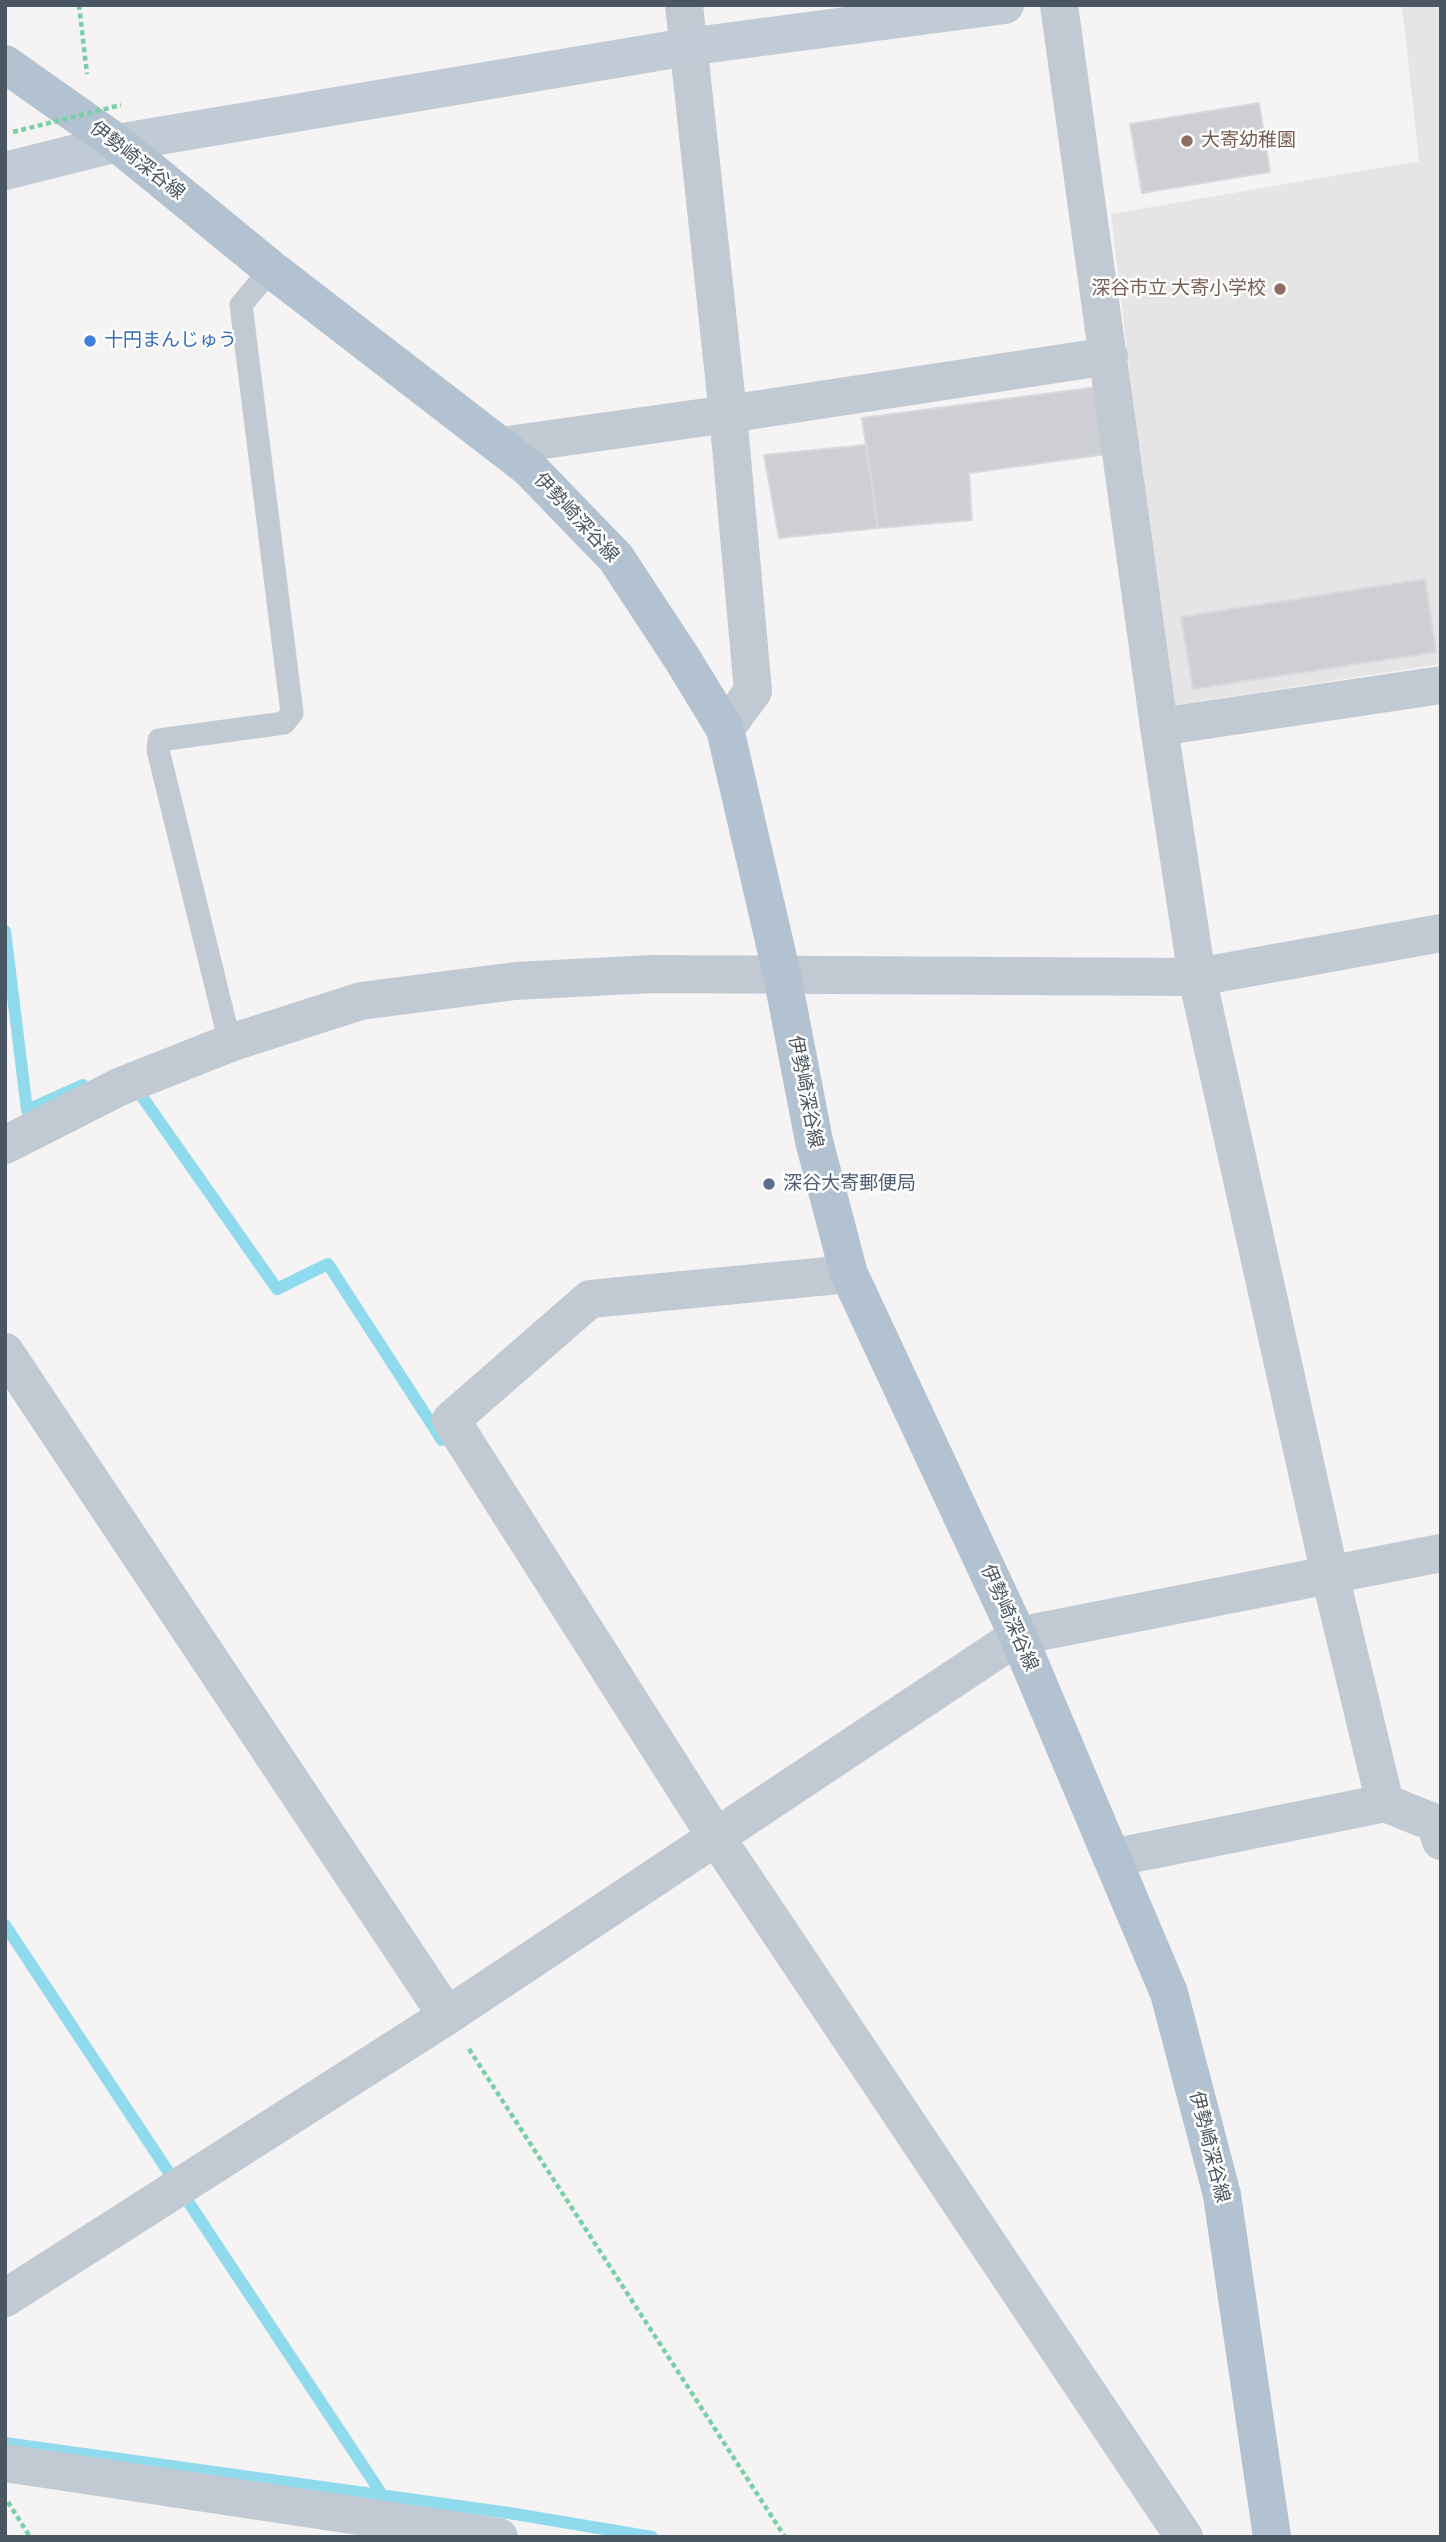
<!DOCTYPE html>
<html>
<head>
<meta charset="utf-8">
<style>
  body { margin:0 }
  #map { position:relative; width:1446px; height:2542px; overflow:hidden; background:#f5f3f3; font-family:Manrope,sans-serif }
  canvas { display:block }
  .frame { position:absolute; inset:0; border:7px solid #4a5661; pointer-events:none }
</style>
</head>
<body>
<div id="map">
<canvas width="1446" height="2542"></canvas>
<div class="frame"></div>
</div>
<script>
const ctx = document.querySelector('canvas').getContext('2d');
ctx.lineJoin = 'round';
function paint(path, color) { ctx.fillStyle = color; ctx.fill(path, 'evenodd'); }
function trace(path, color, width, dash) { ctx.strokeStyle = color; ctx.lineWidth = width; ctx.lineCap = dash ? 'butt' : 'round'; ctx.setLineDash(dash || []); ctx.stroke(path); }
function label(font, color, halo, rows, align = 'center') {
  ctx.font = font + ' Manrope,"Noto Sans JP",sans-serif'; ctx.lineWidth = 5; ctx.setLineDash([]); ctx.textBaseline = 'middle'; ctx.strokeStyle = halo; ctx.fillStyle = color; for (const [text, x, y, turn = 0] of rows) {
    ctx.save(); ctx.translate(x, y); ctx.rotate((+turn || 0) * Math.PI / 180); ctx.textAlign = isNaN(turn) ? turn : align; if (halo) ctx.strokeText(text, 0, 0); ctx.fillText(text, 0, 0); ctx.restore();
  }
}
paint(new Path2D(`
  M1402 5H1441V664L1169 706 1111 214 1419 161Z`), '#e6e4e5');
trace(new Path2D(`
  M5 931 27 1110 83 1085
  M143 1098 277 1289 328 1264 442 1440
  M5 1925 383 2496
  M5 2443 509 2513 652 2537`), '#90daee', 12);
const building = new Path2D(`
  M1259 103 1270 172 1142 193 1130 124Z
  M1105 386 1115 453 969 473 972 520 878 528 862 418Z
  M866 445 878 528 779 538 764 455Z
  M1425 579 1436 652 1193 689 1181 617Z`);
paint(building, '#cdcfd5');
trace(building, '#d7d9de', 2);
trace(new Path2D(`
  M79 5 87 74
  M469 2049 785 2537
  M8 2502 30 2537`), '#7ad0a6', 4.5, [5, 3.5]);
trace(new Path2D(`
  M230 1043 158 750 159 740 284 723 292 713 241 305 271 269`), '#c1cad2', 23);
trace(new Path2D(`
  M684 5 728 414 753 691 725 729
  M1059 5 1159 727 1197 977 1330 1575 1385 1803
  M501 446 728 414 1109 356
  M1159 727 1441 685
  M5 1145 119 1087 230 1043 361 1001 515 981 652 974 1197 977 1441 933
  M849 1274 590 1299 451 1420 716 1837 1184 2537
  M5 1352 447 2016
  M1112 1858 1385 1803 1435 1823 1441 1841
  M5 2298 447 2016 1018 1636 1441 1553
  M5 2463 499 2537`), '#c1cad2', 38);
trace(new Path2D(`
  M5 171 117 143 687 47 1005 5`), '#c1cbd6', 38);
trace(new Path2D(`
  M5 64 117 143 271 269 529 468 616 558 683 660 725 729 782 975 814 1141 849 1274 1018 1636 1169 1993 1222 2195 1272 2537`), '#b3c2d1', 38);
trace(new Path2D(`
  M13 132 121 105`), '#7ad0a6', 4.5, [5, 3.5]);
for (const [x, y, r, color] of [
  [1187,141,7,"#8d6e63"],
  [1280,289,7,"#8d6e63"],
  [90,341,7,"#3f7fe0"],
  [769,1184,7,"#5c6f8a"]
]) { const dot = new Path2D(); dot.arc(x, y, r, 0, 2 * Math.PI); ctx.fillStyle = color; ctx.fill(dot); trace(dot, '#fff', 2.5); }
label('19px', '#785e54', '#fff', [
  ["大寄幼稚園",1201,141],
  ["深谷市立 大寄小学校",1266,289,"right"]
], 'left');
label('19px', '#4a5661', '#fff', [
  ["伊勢崎深谷線",137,161,38],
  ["伊勢崎深谷線",576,518,47],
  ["伊勢崎深谷線",805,1092,79],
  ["伊勢崎深谷線",1009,1618,66],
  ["伊勢崎深谷線",1209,2147,76]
]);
label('19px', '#366cbe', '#fff', [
  ["十円まんじゅう",104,341]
], 'left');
label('19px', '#4e5e75', '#fff', [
  ["深谷大寄郵便局",783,1184]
], 'left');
</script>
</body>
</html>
